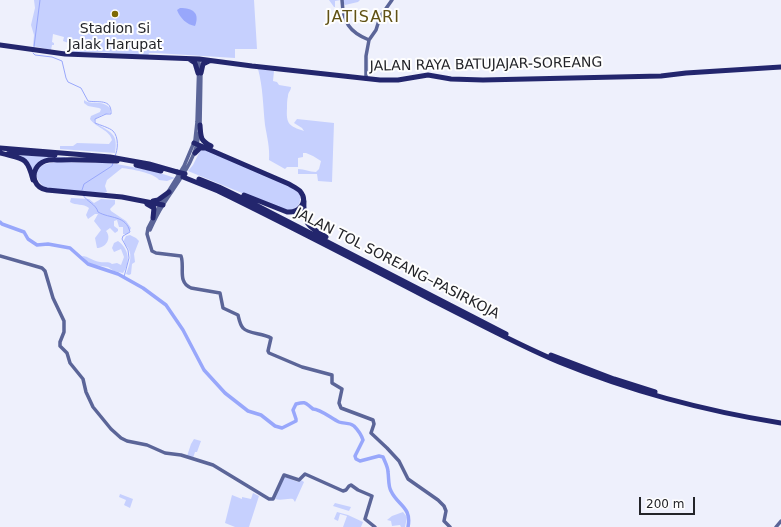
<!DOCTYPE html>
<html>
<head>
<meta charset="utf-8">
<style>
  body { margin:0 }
  #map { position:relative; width:781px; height:527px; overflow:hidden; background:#eef0fc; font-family:"DejaVu Sans",sans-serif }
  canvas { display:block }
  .scale { position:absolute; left:639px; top:497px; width:56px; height:18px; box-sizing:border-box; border:2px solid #232429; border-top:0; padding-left:5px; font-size:12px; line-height:14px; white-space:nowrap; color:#232429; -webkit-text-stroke:3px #fefefe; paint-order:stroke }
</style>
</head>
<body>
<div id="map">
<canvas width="781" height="527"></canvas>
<div class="scale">200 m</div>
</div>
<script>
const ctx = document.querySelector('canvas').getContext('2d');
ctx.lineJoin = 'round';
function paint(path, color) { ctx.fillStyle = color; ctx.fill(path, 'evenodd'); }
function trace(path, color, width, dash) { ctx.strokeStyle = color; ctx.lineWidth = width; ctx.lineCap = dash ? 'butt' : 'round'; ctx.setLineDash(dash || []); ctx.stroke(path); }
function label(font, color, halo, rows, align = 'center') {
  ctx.font = font + ' "DejaVu Sans",sans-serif'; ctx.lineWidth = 4; ctx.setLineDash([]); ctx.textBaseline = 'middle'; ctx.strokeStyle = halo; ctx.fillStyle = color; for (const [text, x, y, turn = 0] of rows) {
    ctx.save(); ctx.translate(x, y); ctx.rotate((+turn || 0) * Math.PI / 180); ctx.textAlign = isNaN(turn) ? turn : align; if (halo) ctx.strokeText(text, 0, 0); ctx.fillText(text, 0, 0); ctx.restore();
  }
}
paint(new Path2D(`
  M34 0H254L257 49H235V58L156 53H149L148 56 102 52H73L74 45 63 41 64 37 53 34 52 42 54 43V45H52L51 50 33 46 34 35 31 25 35 8Z
  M329 0H360L358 2 345 5 341 0 335 1V7H334Z
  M258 69 274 71 273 81 277 82 279 85 291 87C291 91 288 92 288 96 287 100 287 104 287 108 286 124 289 126 304 131L302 128 294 123 297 119 334 123 332 182 318 181 317 174H298V169C305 169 309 172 316 172L319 169 321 161 313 156 306 153H303V157L298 158V167H287L285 169 269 160C270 148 267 137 265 125 263 106 263 87 258 69Z
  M84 100C92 106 101 99 110 108V113L102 115 95 119 94 122C109 132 119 132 115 153L60 149V146H73L77 143 109 144 112 140C110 130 95 127 90 119L91 116 100 112 101 109 99 108 88 106 84 103Z
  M203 150H206L294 188 300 195C301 207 296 208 286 211L188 171 193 165 200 151Z
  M19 155 65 157V158L43 160 32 176Z
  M56 162 111 163 154 171 175 178 167 181 159 180C154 173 131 169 122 168L107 180 105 186 107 192 104 193 47 189C38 183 31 172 43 165 47 163 52 163 56 162Z
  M71 198 89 199 94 203 101 199 115 200V204L110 209 111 211 126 221 131 228 128 234H123V227H119L117 220 114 221V226L118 229V231L115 233 110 228 106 231C112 238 106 248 97 248L95 238 101 230 94 221 98 214H95L88 219 86 215 89 208C83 203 76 206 70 202Z
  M130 235 136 238 139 241 134 254 135 262 132 264 131 274 129 275 126 274C129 266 133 256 128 248 126 245 124 244 124 240L126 236Z
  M118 241C129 249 131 262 123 273L114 271 108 267 94 265 87 262 82 256C88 256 93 261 100 262 105 263 108 261 112 264L117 263 121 265 124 257 121 249 114 252 112 248 114 243Z
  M194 439 201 441 197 452H195L193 458 187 456 191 444Z
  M284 477H285L298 482 301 480 304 482 295 502 293 499C287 498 282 501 275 499Z
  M253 493 259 496 249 527H235L225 523 232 495 242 499V497L251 499Z
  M120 494 133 499 130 508 124 505 126 500 119 497Z
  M335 503 351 507 349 511 333 506Z
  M337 512 348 515 363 522 361 527H343L347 516 340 514 338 521 334 519Z
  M403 512 407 517 405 527H401L400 525 392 526 391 521 387 520 392 516Z`), '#c6d0fe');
paint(new Path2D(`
  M180 8C193 8 200 13 195 26 187 25 180 18 177 10Z`), '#98a7fb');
trace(new Path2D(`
  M34 47 40 0
  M33 53 35 55 52 57 62 61 66 78 68 82 81 88 88 101C98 103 112 98 111 114H106L95 119V123C100 125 110 128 113 131 119 137 118 150 115 156
  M82 190 84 184 112 166 113 163
  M83 195C87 202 96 204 98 212 110 219 126 215 130 232L123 236 122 239 128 250 129 258 124 277`), '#98a7fb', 1);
trace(new Path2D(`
  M0 222 2 224 24 232 28 239 37 245 48 244 70 248 88 264 118 274 143 288 166 305 183 330 204 370 225 393 248 411 261 415 275 426 282 428 296 421V419L293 410 296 404C307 401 305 403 313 409 320 409 331 418 339 422 344 424 349 422 354 426 358 430 361 434 363 440L355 456 356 459 360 461 379 456 383 457C385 462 388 467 388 472 389 478 388 486 391 491 398 506 412 507 408 527`), '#98a7fb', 3.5);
trace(new Path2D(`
  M342 0C343 22 349 32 369 40
  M199 59 197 122 195 140 184 166 160 205 148 228 147 234 152 251 156 253 181 256C185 267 177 282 191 288L220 293 223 308 238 315C239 319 240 325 243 328 248 334 263 333 271 338L268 351 269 353 302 367 332 375V383L342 389 339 403 341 408 373 420 374 424 371 433 387 448 399 461 408 479 438 500 444 506 446 511 444 521 450 527
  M366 79V56L369 40 376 30 380 17 392 0
  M200 127 201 71
  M150 230C154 221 158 213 163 205 178 181 196 161 199 133
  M0 256 42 268 45 271 53 298 64 321V332L60 342V346L67 353 70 363 83 379 86 392 93 407 111 429 121 438 127 441 147 445 165 453 181 455 213 465 269 499H273L284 475 299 480 305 474 343 491 346 490 349 486 351 485 358 490 372 496 365 519 375 527
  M776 527 781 521`), '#5b6598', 3.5);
trace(new Path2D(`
  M0 45 65 54 199 59 252 66 380 80H398L428 75 451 79 483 80 661 76 686 73 781 67
  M189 59 195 63 198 73
  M201 73 203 64 209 61
  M200 125C201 138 200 140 211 146
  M194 143 289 184C292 186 297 188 300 191 309 202 299 213 287 212L244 195
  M0 148 110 157 149 164 177 172
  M9 152 55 155
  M0 153C22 159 27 155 33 180
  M195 153 200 148H205
  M117 161C99 161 80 159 61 160 56 160 50 159 45 161 37 164 32 172 35 181 37 186 41 189 47 190L122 197 163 205
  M136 165 161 171
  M183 177 218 191C290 226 361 263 432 300 474 321 516 344 559 362 630 391 705 411 781 423
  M199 179 219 187 248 201 506 334
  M153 201 158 200 169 192
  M304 201C303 223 307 226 326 237
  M147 204 154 208 153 218
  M551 355 614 379 655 392`), '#23266d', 5);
trace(new Path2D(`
  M177 172 185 174`), '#23266d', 5);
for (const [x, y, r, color] of [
  [115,14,4,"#7f6a02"]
]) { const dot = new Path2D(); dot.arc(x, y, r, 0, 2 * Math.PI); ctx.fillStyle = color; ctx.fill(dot); trace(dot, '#fefefe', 1.5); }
label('14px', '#232429', '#fefefe', [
  ["Stadion Si",115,29],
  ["Jalak Harupat",115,45]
]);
label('14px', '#232429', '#fefefe', [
  ["JALAN RAYA BATUJAJAR-SOREANG",486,65,-1],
  ["JALAN TOL SOREANG–PASIRKOJA",397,264,27]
]);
ctx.letterSpacing = '1px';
label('16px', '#615215', '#fefefe', [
  ["JATISARI",363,18]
]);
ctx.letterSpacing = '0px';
</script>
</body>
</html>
